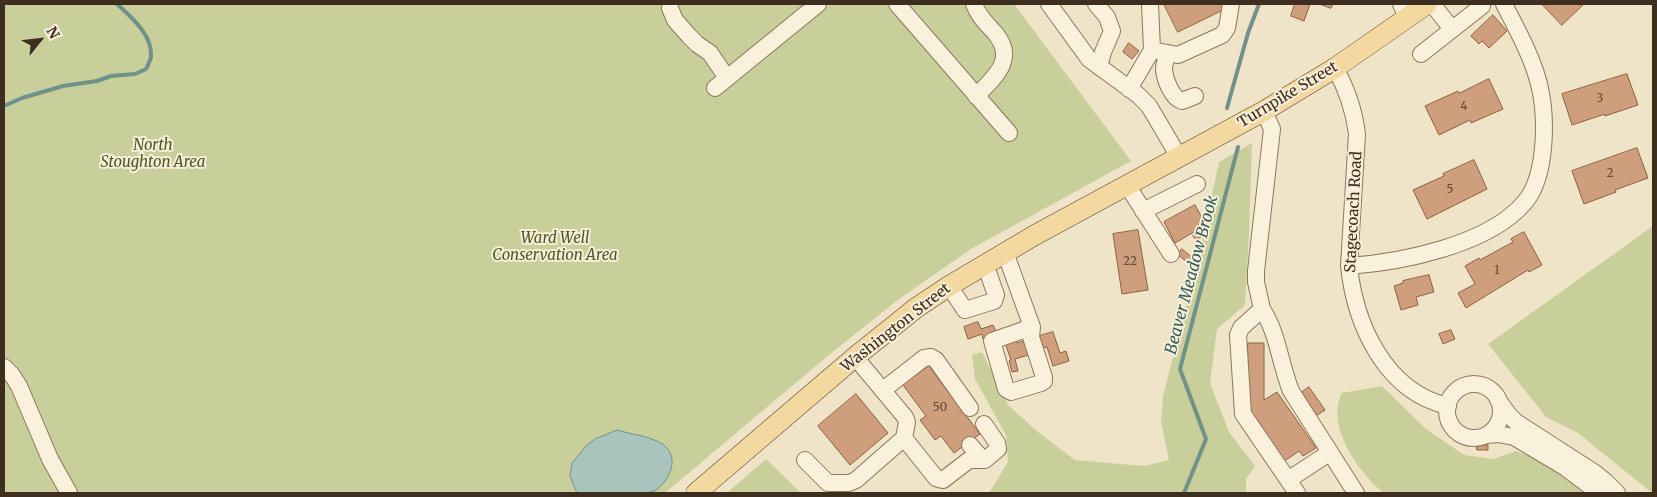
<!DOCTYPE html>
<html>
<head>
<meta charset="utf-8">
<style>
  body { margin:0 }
  #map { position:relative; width:1657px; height:497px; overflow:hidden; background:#f0e4c8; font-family:Merriweather,serif }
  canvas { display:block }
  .frame { position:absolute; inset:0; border:5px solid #3d2e20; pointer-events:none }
  .north { position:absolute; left:15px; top:15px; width:50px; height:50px; -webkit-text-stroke:4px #f7eed8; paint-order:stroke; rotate:61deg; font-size:14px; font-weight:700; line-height:20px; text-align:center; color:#3d2e20 }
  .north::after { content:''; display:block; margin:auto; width:18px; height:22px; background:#3d2e20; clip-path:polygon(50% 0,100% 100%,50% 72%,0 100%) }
</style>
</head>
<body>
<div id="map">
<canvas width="1657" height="497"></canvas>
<div class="frame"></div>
<div class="north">N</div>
</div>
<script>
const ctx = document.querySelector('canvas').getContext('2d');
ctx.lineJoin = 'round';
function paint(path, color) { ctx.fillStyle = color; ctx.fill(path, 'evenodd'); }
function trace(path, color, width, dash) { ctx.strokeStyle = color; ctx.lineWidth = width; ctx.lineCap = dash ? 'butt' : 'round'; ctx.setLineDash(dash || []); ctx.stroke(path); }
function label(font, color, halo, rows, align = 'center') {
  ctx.font = font + ' Merriweather,serif'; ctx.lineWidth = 4; ctx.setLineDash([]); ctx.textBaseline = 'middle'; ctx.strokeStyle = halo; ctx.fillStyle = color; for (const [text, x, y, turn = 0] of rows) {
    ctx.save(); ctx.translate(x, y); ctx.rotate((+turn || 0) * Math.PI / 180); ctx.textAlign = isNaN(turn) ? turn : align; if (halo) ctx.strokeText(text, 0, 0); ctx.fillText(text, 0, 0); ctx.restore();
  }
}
paint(new Path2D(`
  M4 4H1014L1131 161 971 249 899 299 830 354 665 493H4Z
  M1252 143 1249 234 1245 305 1217 329 1210 383 1229 432 1255 466 1246 479V493H989L1008 462 1006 435 975 379 972 355 982 352 1008 405 1038 432 1075 460 1144 466 1169 460 1161 422 1163 396 1201 246 1219 162Z
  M1653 226V493H1652L1578 433 1546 417 1488 344Z
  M1382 386 1426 429 1464 455 1493 459 1516 451 1539 460 1586 493H1384C1359 473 1325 426 1342 393Z
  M766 459 801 493H727Z`), '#c9cf9b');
const water = new Path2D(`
  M618 430C632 435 645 435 659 442 681 453 672 478 656 490 653 492 649 492 645 493H577L570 476 572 463 587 445 595 439Z`);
paint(water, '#a9c4bc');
trace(water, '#6f938a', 1);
trace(new Path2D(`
  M4 106 22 98 63 86 97 81 111 76 135 74 146 69C148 65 150 61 151 57 153 35 131 17 117 4
  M1227 108 1248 33 1259 4
  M1184 493 1206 439 1180 369 1238 147`), '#6f938a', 4);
const building = new Path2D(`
  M1164 4H1226L1225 9 1178 32Z
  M1295 4H1310L1304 21 1291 16Z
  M1320 4H1333L1331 8Z
  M1542 4H1584L1562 25Z
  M1493 15 1507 31 1489 48 1482 41 1479 44 1471 36Z
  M1129 43 1139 51 1132 59 1123 52Z
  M1627 74 1638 105 1605 116V114L1572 125 1562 94Z
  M1489 79 1503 109 1471 123 1470 120 1439 135 1425 106 1458 91 1459 93Z
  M1637 148 1648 178 1615 190 1616 192 1584 204 1572 171Z
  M1474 160 1487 189 1427 219 1413 190 1444 176 1443 174Z
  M1195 205 1206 225 1175 243 1164 222Z
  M1204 229 1207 234 1196 240 1193 236Z
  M1138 230 1148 290 1122 294 1113 234Z
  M1524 232 1542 265 1529 272 1528 270 1466 308 1458 293 1475 284 1465 266 1479 258 1480 260 1513 242 1511 239Z
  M1182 249 1199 263 1195 268 1178 255Z
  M1429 275 1434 292 1416 297 1418 305 1401 310 1394 286 1403 283V281Z
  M978 322 981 329 993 325 997 334 983 339 982 334 968 339 964 327Z
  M1451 330 1455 339 1443 344 1439 334Z
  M1053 332 1060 353 1066 351 1069 361 1053 366 1047 347 1040 349 1036 337Z
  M1016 339 1017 343 1027 340 1032 354 1015 359 1018 371 1012 372 1009 361 1011 360 1005 343Z
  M1248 343H1264V400L1277 392 1316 448 1303 456 1299 451 1283 462 1248 411Z
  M929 366 980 434 954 453 941 436 935 440 920 420 926 416 903 385Z
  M1309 387 1325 410 1316 416 1301 393Z
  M856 394 888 433 850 465 818 426Z
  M1477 445H1488V450H1477Z`);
paint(building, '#cf9f7d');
trace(building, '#8d5f41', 1);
const minor = new Path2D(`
  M897 4 1009 133
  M974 4C978 16 987 24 995 33 1017 59 995 77 976 96
  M1049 4 1089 59 1138 95 1149 106 1179 157
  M1096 4 1107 17 1112 31 1103 52 1099 67
  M1401 4 1407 18
  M1432 4 1452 29
  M670 8 675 20 689 36 697 44 710 53 727 78
  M1152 50 1178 55 1222 35 1227 28 1231 4
  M1167 54C1166 59 1164 65 1164 70 1165 80 1172 98 1182 101L1195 96
  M1421 54 1482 6
  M1335 68C1347 89 1354 110 1357 134L1349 266C1355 324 1385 392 1448 406
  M715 88 818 4
  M1129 89 1152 50 1150 4
  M1127 185 1171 254
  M1143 211 1197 184
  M1005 252 1032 327 1031 337 1044 377V381L1041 383 1011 392 1006 389 992 341 1032 327
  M1349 266C1402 262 1489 245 1525 202 1547 176 1547 116 1539 84 1532 56 1517 30 1504 4
  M949 286 965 310 994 301 996 295 985 264
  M1262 309 1256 282V271L1272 129 1264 111
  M4 367 12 375 19 386 50 459 69 493
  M1447 411a27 27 0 1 1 54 0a27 27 0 1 1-54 0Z
  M883 390 924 358 931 357 936 360 970 408
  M1498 400 1509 415 1516 422 1595 473 1606 482 1617 493
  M1486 435 1498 434 1514 437 1566 468 1599 493
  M904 438 936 478 943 480 969 460H985L998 449 997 443 984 424
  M970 445 983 460
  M805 460 828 483H849L856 480 904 438 907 422 905 417 855 357
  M1288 480 1329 453
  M1297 493 1243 414 1238 335 1241 328 1262 309C1278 333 1280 364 1291 391L1356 493`);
const major = new Path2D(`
  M696 493 855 357 916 308 949 286 1035 235 1264 111 1335 68 1427 4`);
trace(minor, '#8d765c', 18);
trace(major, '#5b4430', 21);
trace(minor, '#faf1dc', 16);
trace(major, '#f3d9a0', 20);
label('12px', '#624a37', null, [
  ["3",1600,99],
  ["4",1464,107],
  ["2",1610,174],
  ["5",1450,190],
  ["22",1130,262],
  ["1",1497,271],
  ["50",940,408]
]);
label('15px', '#3d2e20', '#f7eed8', [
  ["Turnpike Street",1288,95,-31],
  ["Stagecoach Road",1354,212,-87],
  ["Washington Street",896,328,-38]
]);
label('italic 15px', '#4d5a26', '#f7eed8', [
  ["North",153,146],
  ["Stoughton Area",153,163],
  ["Ward Well",555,239],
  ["Conservation Area",555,256]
]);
label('italic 16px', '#2f5d5a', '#f7eed8', [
  ["Beaver Meadow Brook",1192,275,-75]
]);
</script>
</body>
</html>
